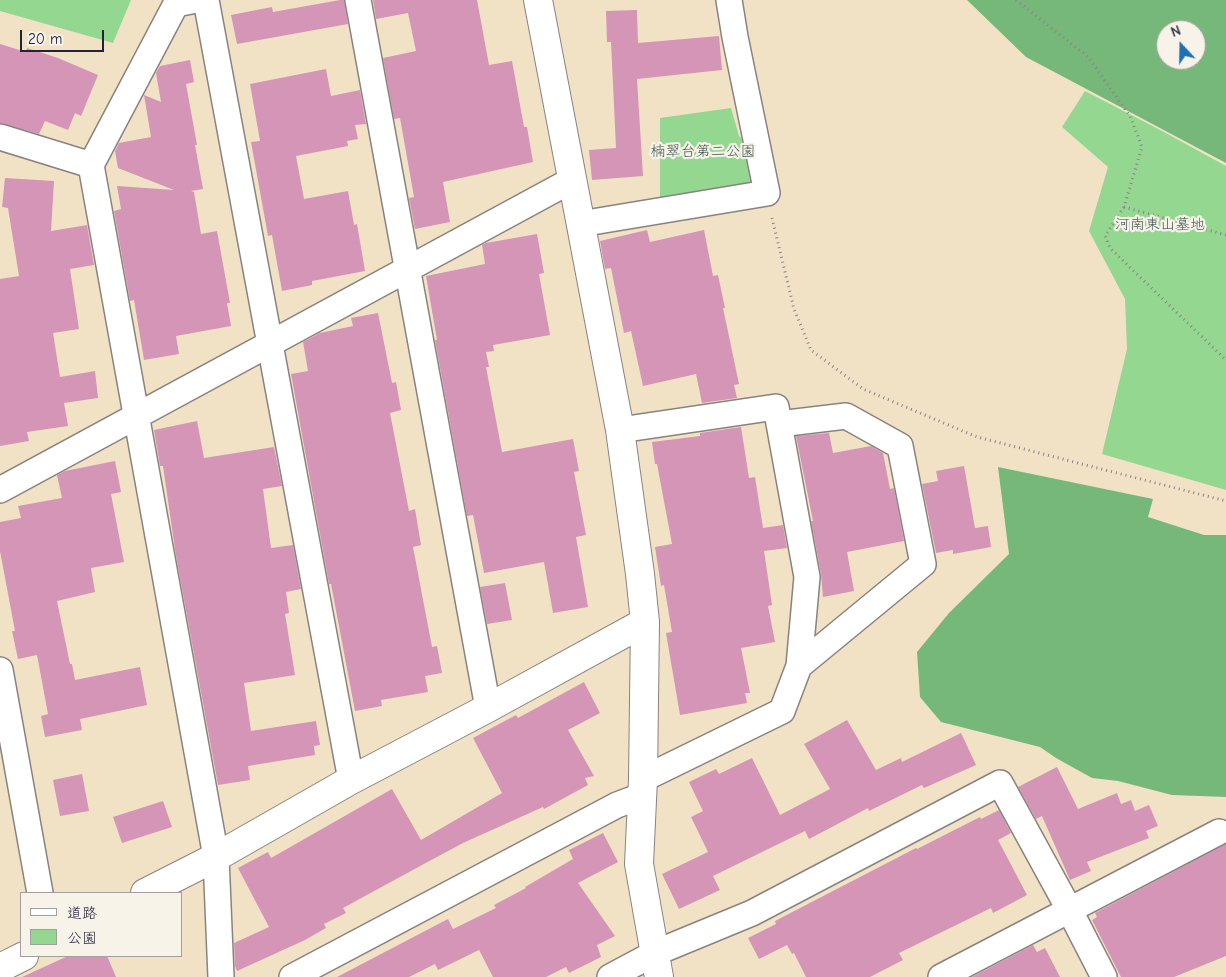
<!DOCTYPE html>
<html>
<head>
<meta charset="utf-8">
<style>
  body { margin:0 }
  #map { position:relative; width:1226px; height:977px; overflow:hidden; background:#f1e2c6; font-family:"Comic Neue","Klee One",sans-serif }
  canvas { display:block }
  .legend { position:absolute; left:20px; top:892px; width:162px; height:65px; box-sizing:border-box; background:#f7f3e8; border:1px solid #a29fa3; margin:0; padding:6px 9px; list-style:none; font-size:15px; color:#22223b }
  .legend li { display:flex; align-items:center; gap:10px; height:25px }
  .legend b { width:25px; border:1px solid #a29fa3 }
  .north { position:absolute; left:1156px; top:20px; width:50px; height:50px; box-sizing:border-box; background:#f7f3e8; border:1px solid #a29fa3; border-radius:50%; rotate:339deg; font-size:14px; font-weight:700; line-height:20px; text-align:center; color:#22223b }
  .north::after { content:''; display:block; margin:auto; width:18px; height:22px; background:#1f6fb2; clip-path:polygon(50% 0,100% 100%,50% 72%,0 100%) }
  .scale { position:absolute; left:20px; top:30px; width:84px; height:22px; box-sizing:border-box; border:2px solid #22223b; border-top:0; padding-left:6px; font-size:15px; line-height:18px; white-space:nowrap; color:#22223b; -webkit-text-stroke:4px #f7f3e8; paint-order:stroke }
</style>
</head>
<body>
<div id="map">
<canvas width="1226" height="977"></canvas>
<ul class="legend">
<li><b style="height:6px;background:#fff"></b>道路</li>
<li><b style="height:14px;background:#93d790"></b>公園</li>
</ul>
<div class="north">N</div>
<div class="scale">20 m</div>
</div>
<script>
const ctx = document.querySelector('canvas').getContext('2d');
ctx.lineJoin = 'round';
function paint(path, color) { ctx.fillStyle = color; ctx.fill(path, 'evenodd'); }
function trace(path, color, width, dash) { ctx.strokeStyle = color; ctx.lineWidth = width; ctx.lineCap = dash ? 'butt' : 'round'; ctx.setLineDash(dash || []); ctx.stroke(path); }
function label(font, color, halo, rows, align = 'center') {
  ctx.font = font + ' "Comic Neue","Klee One",sans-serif'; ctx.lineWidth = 4.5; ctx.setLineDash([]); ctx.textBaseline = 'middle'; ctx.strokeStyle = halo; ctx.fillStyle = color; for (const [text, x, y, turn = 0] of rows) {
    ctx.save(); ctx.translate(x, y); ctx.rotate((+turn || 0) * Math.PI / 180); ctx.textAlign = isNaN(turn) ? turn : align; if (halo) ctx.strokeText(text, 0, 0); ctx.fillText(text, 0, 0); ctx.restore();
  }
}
paint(new Path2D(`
  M0 0H131L113 43 0 11Z
  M1085 91 1164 132 1226 166V490L1102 454 1127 349 1125 299 1089 231 1108 167 1062 127Z
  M731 108 739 136 743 140 752 187 660 197V118Z`), '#93d790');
paint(new Path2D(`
  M967 0H1226V163L1026 57ZM1166 30H1196V60H1166Z
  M998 467 1153 499 1148 517 1204 535H1226V797L1172 795 1118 781 1092 778 1056 758 1040 747 941 722 920 697 917 652 949 613 1009 554Z`), '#76b87a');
paint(new Path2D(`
  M340 0H344L348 24 237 44 231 15 272 7 273 12Z
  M373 0H477L489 65 512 61 524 127H527L533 162 443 182 450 222 415 229 409 198 414 197 400 118 394 119 383 58 416 51 408 13 376 19Z
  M637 10 638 43 719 36 722 70 637 79 643 176 592 180 589 150 616 148 611 42H607L606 11Z
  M0 44 26 52 27 48 58 58 98 75 81 116 75 113 68 130 45 121 39 134 0 123Z
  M190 60 194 82 186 84 197 145H195L203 189 191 191 194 192 201 234 217 231 230 303H227L231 326 176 336 179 354 144 360 134 300 130 301 114 211 121 209 117 186 174 190 118 168 115 151 119 143 151 137 144 95 161 102 156 73 160 66Z
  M326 69 331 96 360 90 366 124 355 125 358 139 347 141 348 146 296 156 304 199 348 191 354 225 357 224 365 271 312 281V285L282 291 272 235 268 236 251 142 260 141 250 84Z
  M5 178 54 181 51 231 87 225 94 265 70 269 79 329 53 333 60 377 95 371 98 398 64 403 68 426 27 432 29 441 0 446V279L19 276 8 208 2 207Z
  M647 230 650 242 704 230 713 276 718 275 725 308H723L739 384 734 385 737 398 702 403 696 374 643 386 631 331 624 333 611 268 605 269 600 241Z
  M537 234 544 273 539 274 550 335 493 345 494 351 486 352 489 367H486L502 452 573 439 579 471 574 472 586 535 576 537 588 607 553 613 544 562 484 573 473 515 467 516 435 340H437L426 276 485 264 482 245 486 243Z
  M378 313 392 383 396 382 401 410 390 413 409 511 415 509 421 545 413 547 432 647 437 646 442 673 425 676 428 692 381 700 382 706 355 711 331 584H329L291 374 308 371 303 342 320 333 353 326 351 318Z
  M197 421 204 458 274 447 282 486 263 489 271 548 293 545 301 589 286 592 289 613 285 614 295 675 244 683 251 731 316 721 320 745 314 746 315 755 248 766 250 780 218 785 176 556 163 466H160L154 430Z
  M741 427 749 478 755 477 763 528 783 525 787 548 764 551 772 605 768 606 775 642 741 648 750 693H745L747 703 680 715 666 633 672 632 664 585 661 586 655 547 672 544 657 464H655L652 442 700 436V433Z
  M829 433 833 453 871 446 883 453 890 489 894 488 904 541 847 552 854 591 823 597 821 574 811 521H813L796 436Z
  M115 461 121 492 111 494 124 562 91 568 95 592 57 601 70 664H72L75 680 140 667 147 705 80 719 82 730 45 737 41 716 48 714 37 655 18 659 12 631H15L0 551V522L21 518 18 506 62 498 57 475 65 471Z
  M964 466 975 528 988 526 991 547 953 554V550L936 553 922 484 938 481 936 471Z
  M505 583 512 620 487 624 480 587Z
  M584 682 600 713 568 730 594 776 585 778 588 785 544 809 543 807 463 843 422 865 343 908 346 913 324 924 326 928 305 940 237 971 235 966 234 943 269 927 238 868 268 852 271 858 392 789 421 840 502 793 473 738 516 715 518 718Z
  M847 720 876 770 901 758 902 762 961 733 976 765 924 788 922 785 869 811 868 808 809 839 805 831 713 876 720 890 679 909 662 874 708 852 691 817 703 811 689 782 716 769 719 774 752 758 780 815 830 789 804 744Z
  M1057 767 1078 809 1117 793 1121 804 1131 800 1135 811 1149 805 1158 826 1146 831 1149 838 1087 862 1091 871 1070 880 1042 816 1036 819 1018 787Z
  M82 774 89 811 60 816 53 780Z
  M163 801 172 827 122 843 113 817Z
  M999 810 1011 833 998 840 1027 895 993 913 991 908 899 953 903 960 870 977H806L794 953 792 954 787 945 759 959 748 938 776 924 775 921 916 848 917 849 980 817 981 819Z
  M603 833 618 862 578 883 615 936 597 945 601 957 569 973 566 967 546 977H493L479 950 438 970 435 964 409 977H337L448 919 453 929 496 908 494 905 526 888 525 887 573 859 569 850Z
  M1226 844V956L1174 977H1121L1092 920 1097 917 1095 913Z
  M1033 945 1037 952 1045 948 1060 977H972Z
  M68 956H107L116 977H22Z`), '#d595b6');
const street = new Path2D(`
  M206 0 351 780
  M358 0 488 708
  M0 137 91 165 176 4 196 0
  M91 165 216 857 221 977
  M580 224 767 193 735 37 729 0
  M779 424 846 416 900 446 923 564 799 666
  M620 430 776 407 807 577 799 666 782 711 643 779
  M0 490 572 180
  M0 670 40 893
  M292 977 617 805 641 796
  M610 977 655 953 752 913 1000 783 1069 909 1104 977
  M941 977 1219 832`);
const secondary = new Path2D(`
  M538 0 620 430 640 574 645 622 643 779 639 864 659 977
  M145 893 216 857 351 780 488 708 645 622
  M0 968 24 956`);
trace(street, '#8a8280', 28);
trace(secondary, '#8a8280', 30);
trace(new Path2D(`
  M1016 0 1088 57 1130 116 1142 147 1124 207 1226 235
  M1124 207 1105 236 1110 248 1226 360
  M772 218 794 309 811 350 863 389 977 437 1226 501`), '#8a8280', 3, [1, 4]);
trace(street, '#fff', 25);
trace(secondary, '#fff', 28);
label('15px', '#445854', '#f7f3e8', [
  ["楠翠台第二公園",703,152],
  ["河南東山墓地",1160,225]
]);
</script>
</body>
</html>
